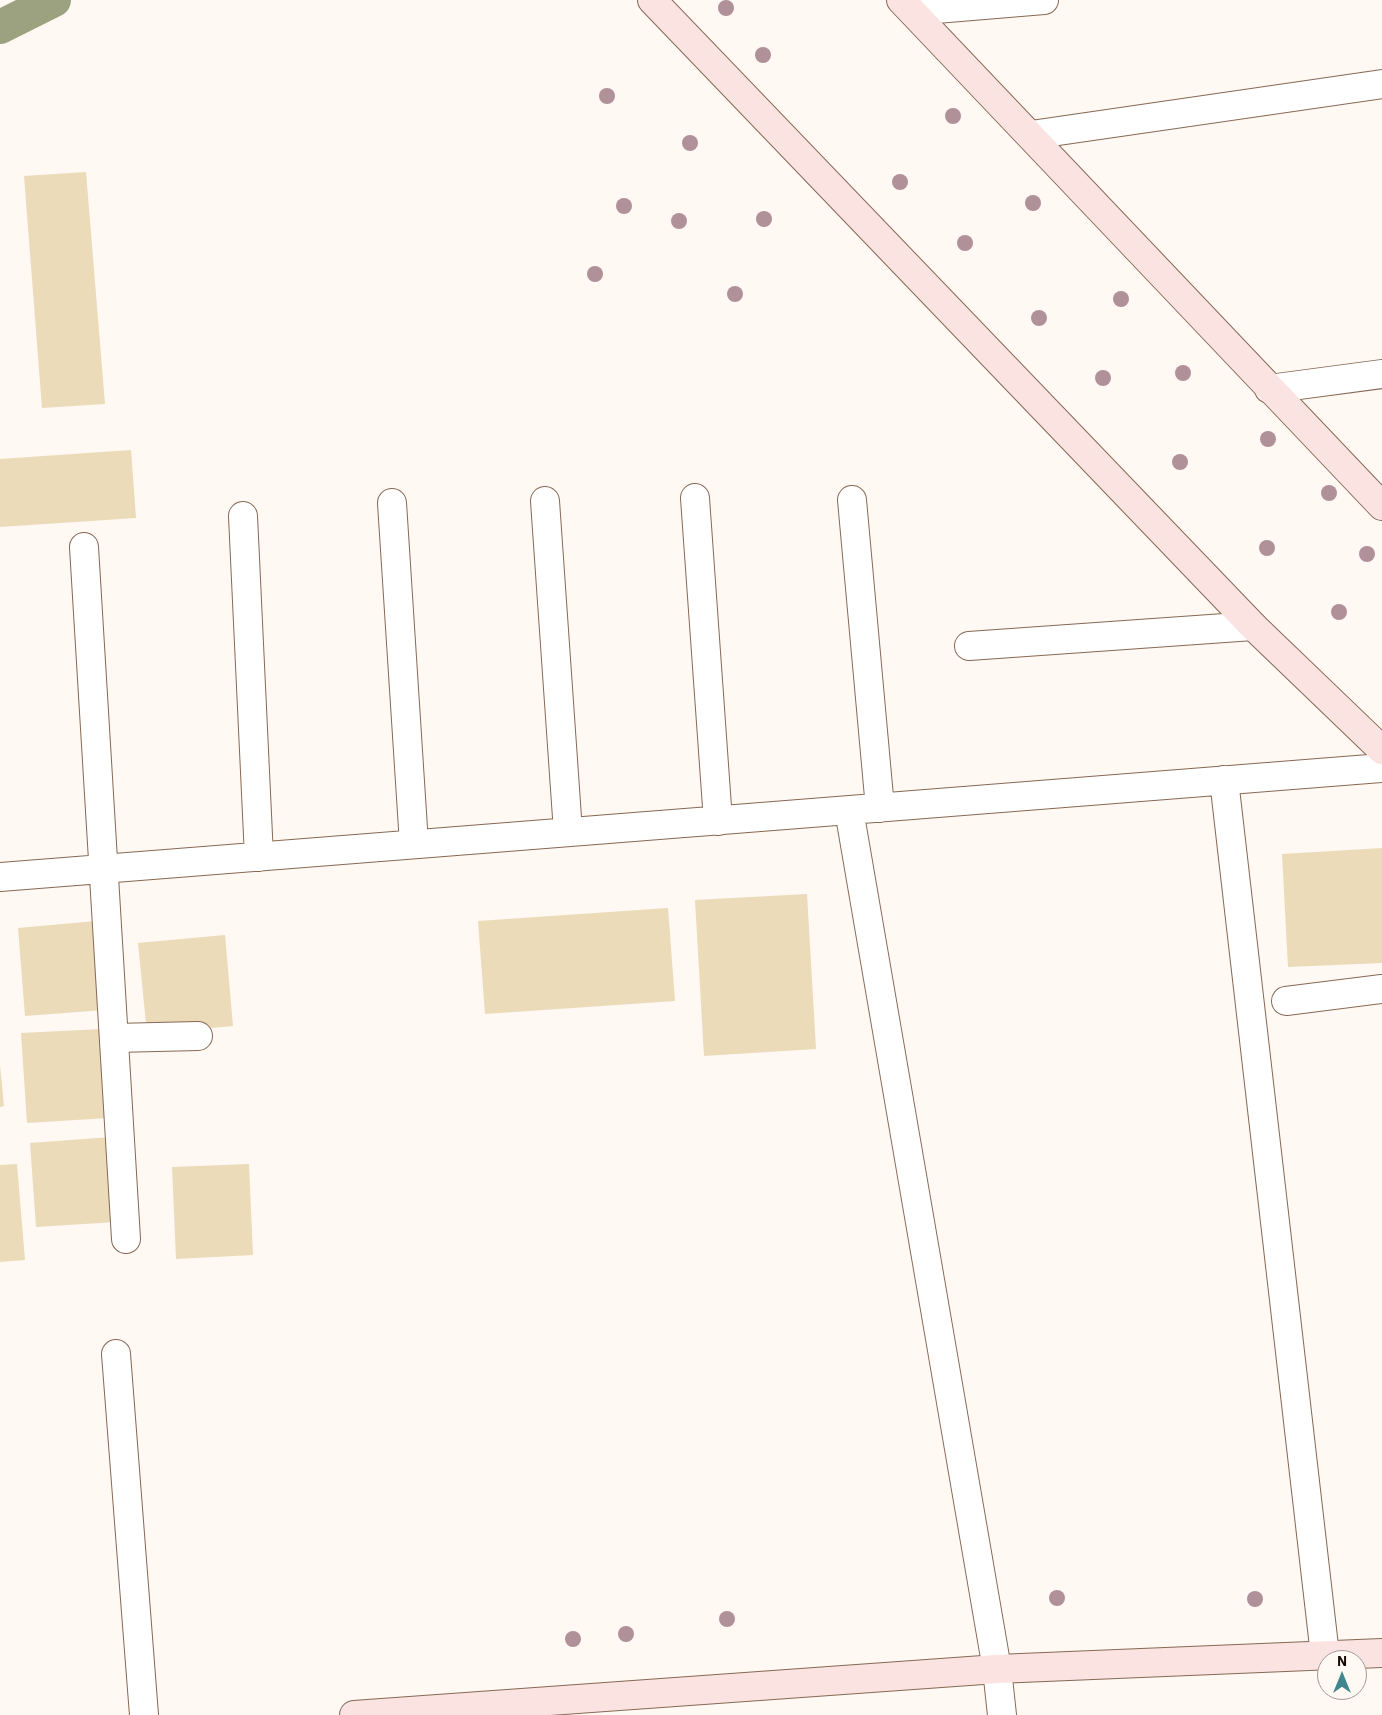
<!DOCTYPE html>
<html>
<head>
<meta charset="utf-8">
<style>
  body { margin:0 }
  #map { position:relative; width:1382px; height:1715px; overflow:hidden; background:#fff8f3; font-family:"IBM Plex Sans",sans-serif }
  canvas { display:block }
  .north { position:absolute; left:1317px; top:1650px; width:50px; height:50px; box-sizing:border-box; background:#fff8f3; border:1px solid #a29a94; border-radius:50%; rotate:0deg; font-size:14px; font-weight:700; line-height:20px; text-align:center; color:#170c05 }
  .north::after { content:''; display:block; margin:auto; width:18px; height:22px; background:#3f868e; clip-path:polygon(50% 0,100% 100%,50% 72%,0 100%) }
</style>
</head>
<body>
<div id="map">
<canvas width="1382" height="1715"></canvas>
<div class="north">N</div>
</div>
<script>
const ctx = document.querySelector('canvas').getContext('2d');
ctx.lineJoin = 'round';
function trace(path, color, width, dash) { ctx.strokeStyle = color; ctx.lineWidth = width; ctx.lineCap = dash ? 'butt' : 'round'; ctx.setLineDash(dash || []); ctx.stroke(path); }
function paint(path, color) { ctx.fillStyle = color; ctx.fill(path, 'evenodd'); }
trace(new Path2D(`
  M0 27 54 0`), '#9ca27f', 34);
paint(new Path2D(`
  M86 172 105 404 42 408 24 176Z
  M131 450 136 518 0 527V459Z
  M1382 848V963L1288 967 1282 854Z
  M807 894 816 1049 704 1056 695 900Z
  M668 908 675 1001 485 1014 478 921Z
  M96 921 104 1010 25 1016 18 928Z
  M225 935 233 1026 147 1034 138 943Z
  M102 1029 108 1118 27 1123 21 1033Z
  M0 1065 4 1106 0 1107Z
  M111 1137 116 1222 36 1227 30 1143Z
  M17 1164 25 1260 0 1262V1165Z
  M249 1164 253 1255 176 1259 172 1167Z`), '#ecdbb8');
const street = new Path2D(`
  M912 11 1044 0
  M1031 135 1382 84
  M1269 389 1382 374
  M695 498 718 821
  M852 500 880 808
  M545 501 568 832
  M392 503 414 844
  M243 516 259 857
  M84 547 126 1239
  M969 646 1253 626
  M1224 780 1325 1655
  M849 810 997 1669 1002 1715
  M0 877 1382 768
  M1286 1001 1382 989
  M115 1038 198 1036
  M116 1354 144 1715`);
const secondary = new Path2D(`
  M652 0 1253 626 1382 750
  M901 0 1382 506
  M354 1715 997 1669 1382 1653`);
trace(street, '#866955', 30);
trace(secondary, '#866955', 30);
trace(street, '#fff', 28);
trace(secondary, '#fae3e1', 28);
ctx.fillStyle = '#b09099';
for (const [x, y] of [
  [726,8],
  [763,55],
  [607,96],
  [953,116],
  [690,143],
  [900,182],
  [1033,203],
  [624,206],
  [764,219],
  [679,221],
  [965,243],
  [595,274],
  [735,294],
  [1121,299],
  [1039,318],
  [1183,373],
  [1103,378],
  [1268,439],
  [1180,462],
  [1329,493],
  [1267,548],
  [1367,554],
  [1339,612],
  [1057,1598],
  [1255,1599],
  [727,1619],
  [626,1634],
  [573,1639]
]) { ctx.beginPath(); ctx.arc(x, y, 8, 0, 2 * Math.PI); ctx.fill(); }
</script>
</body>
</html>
